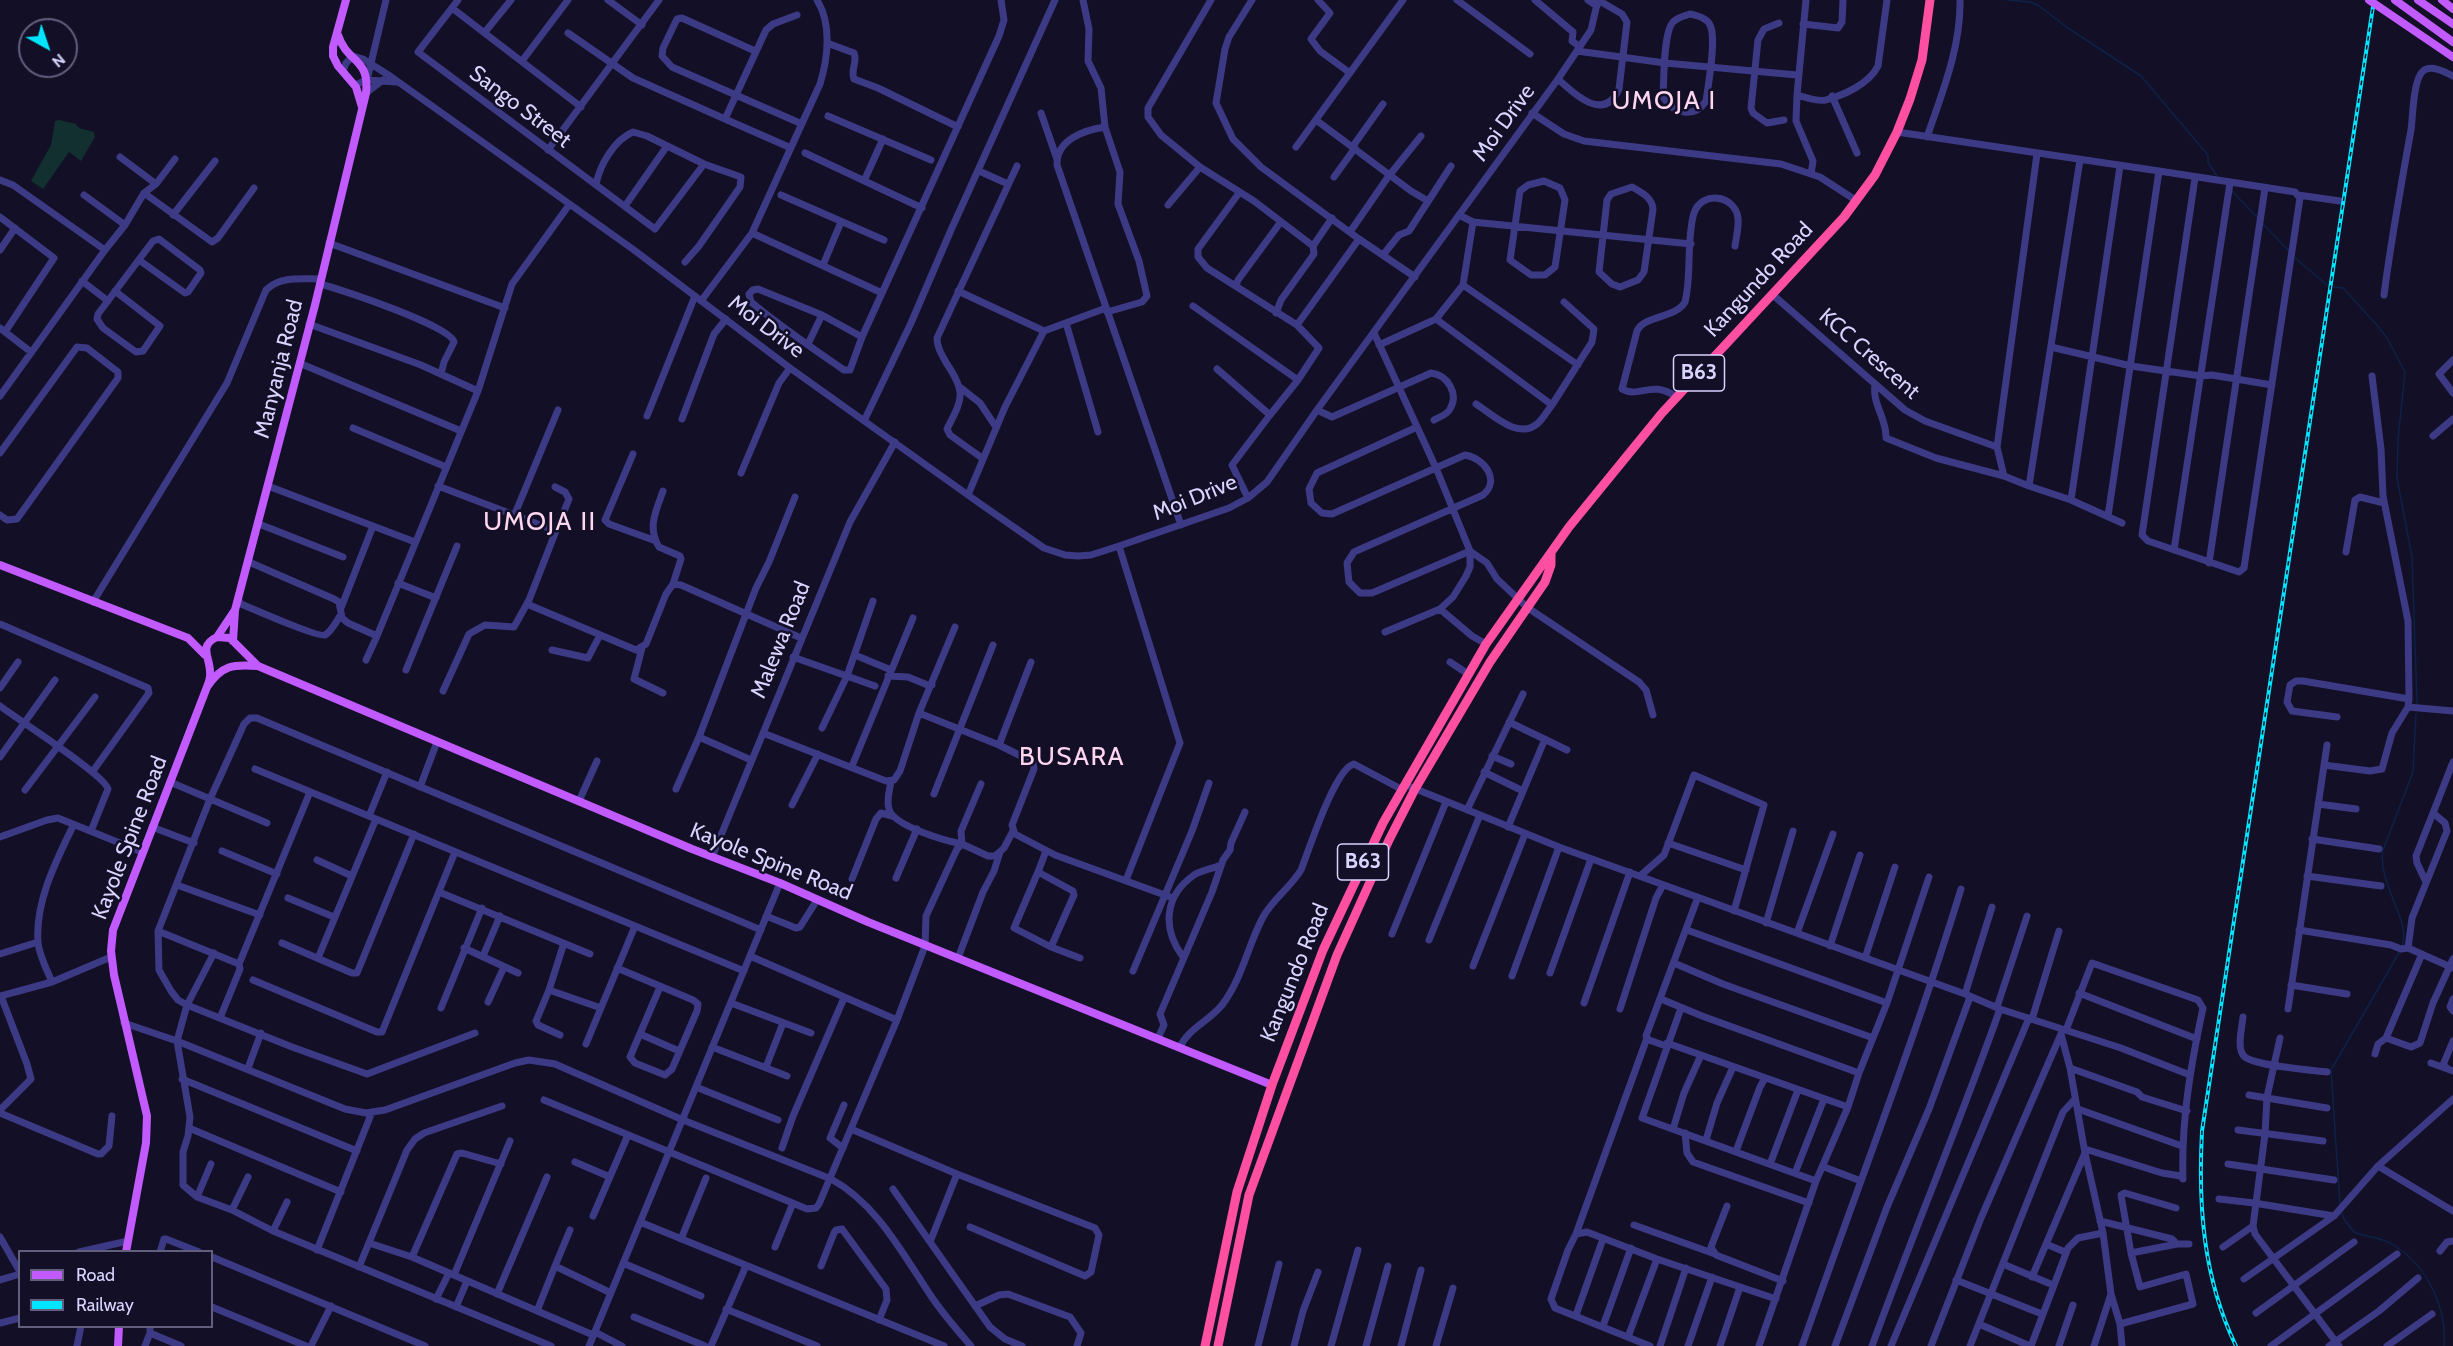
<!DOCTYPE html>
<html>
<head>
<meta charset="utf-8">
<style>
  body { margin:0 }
  #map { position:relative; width:2453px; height:1346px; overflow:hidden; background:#130f26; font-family:Cabin,sans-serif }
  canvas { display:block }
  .legend { position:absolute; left:18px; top:1250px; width:195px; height:78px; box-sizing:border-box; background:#130f26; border:2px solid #625e7d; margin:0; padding:8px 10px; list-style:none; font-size:18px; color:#d9d4ff }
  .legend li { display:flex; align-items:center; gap:12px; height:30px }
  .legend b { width:30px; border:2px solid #625e7d }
  .north { position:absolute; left:18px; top:18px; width:60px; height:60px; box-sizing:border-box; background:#130f26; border:2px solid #625e7d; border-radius:50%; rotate:140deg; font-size:16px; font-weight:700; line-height:24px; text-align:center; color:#d9d4ff }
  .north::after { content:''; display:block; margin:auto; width:21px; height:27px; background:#00e5ff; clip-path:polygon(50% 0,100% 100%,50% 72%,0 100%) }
</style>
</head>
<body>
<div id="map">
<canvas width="2453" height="1346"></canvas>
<ul class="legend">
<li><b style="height:8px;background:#c25bff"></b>Road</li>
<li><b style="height:8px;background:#00e5ff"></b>Railway</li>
</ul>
<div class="north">N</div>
</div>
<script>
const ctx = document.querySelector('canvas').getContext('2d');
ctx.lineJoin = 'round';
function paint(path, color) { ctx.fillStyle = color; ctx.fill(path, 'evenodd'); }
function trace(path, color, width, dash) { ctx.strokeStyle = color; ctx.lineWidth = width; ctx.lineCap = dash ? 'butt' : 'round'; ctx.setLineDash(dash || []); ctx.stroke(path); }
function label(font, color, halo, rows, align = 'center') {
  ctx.font = font + ' Cabin,sans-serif'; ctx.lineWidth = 5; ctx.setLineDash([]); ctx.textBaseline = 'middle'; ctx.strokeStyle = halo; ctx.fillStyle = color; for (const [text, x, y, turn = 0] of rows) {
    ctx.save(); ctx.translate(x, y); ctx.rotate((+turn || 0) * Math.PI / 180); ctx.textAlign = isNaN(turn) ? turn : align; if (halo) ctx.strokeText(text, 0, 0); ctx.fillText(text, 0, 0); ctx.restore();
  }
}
paint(new Path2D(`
  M59 120 76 124 79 128 94 132 95 137 81 161 69 152 43 189 31 181 51 145 55 121Z`), '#12302f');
trace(new Path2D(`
  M2008 0 2031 2 2039 6 2068 28 2141 76 2208 155V162L2217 176
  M2231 190 2259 219
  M2262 223 2290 252
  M2295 258 2327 285
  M2334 287 2343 288 2376 324 2387 338 2405 372 2398 439 2397 478 2412 557 2417 703
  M2402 946C2412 921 2377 884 2383 850L2413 772 2416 714
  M2340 1205 2331 1070 2400 951
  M2342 1213 2344 1219 2354 1232C2368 1238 2384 1237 2398 1248 2429 1269 2447 1310 2444 1346`), '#0c2248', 1.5);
trace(new Path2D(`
  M458 0 418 52 655 229 704 164 741 177 740 187 699 246 685 262
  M608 0 642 25
  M1083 0 1089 29 1088 61 1101 88 1105 127C1084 130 1056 140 1057 165L1181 525
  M1211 0 1148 108V117L1161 135 1200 167 1254 201 1313 246 1314 254 1281 300 1276 313
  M1252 0 1229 37 1225 49 1216 103 1233 139 1261 167 1359 239 1415 277
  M1318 0 1330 13 1311 39 1320 51 1350 73
  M1457 0 1530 54
  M1535 0 1573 32 1572 41 1580 47
  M1588 0 1597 6
  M1806 0 1797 95C1804 97 1818 102 1826 100 1844 95 1869 84 1878 66L1887 0
  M452 8 581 107
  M1690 14C1698 16 1707 18 1710 25 1717 38 1708 86 1706 101 1694 119 1674 114 1663 97 1664 81 1663 33 1673 22 1678 17 1684 16 1690 14Z
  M1779 23 1764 29 1758 40 1751 108 1753 113 1767 123 1784 120
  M1803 24 1838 28 1842 22 1843 0
  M485 32 511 0
  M568 33 633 78 725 119
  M827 43 854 53C858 62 850 70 854 79L878 88 958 127
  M755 51 682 18 677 19 663 48 662 56 672 67 802 124
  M1577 51 1665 63 1797 75
  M522 61 568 0
  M343 71 346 63 353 56 363 59 390 76 634 250 790 368 982 505 1044 548 1065 555 1078 556 1091 555 1119 546 1229 508 1248 498 1267 482 1317 410 1558 79 1591 30 1598 0
  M1558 79C1574 94 1604 123 1619 89L1627 22 1622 14 1598 0
  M367 80 386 0
  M355 85 367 80 396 82
  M366 93 383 80
  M1797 95 1796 121 1813 161 1811 174
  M1832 96 1857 153
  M1041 113 1057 159
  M1532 113 1564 134 1584 141 1781 164 1820 177 1857 201
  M828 116 931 160
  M1316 120 1411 191 1428 201
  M1105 127 1120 172 1118 204 1139 261 1147 296 1142 302 1107 312
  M1897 132 2159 171 2108 516
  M1927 137C1942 93 1961 47 1960 0
  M1353 146 1383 104
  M1296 147 1403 0
  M791 148 725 119 766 30 773 24 797 15
  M548 150 659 0
  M805 153 922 208
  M120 157 156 184
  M2120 166 2071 500 2122 523
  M979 171 1008 184
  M2159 171 2295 192 2300 198 2244 568 2239 572 2148 541 2142 535 2195 178
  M1334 177 1355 148
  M0 180 13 185 105 250 0 396
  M864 181 883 139
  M1544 181 1560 188 1565 200 1555 267 1545 275H1531L1510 260 1520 191 1528 185Z
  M596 184C600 165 614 140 633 132L647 136 704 164
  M1632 187C1641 192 1652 197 1653 209L1644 272 1638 280 1620 287 1612 284 1599 272 1607 200 1611 194Z
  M144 193 212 242 218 238 254 188
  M84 195 125 225
  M781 195 884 240
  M2298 195 2340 201
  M1168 205 1200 167
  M625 206 667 146
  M173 215 215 161
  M0 217 54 258 5 332
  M1473 222 1691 244
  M1350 232 1388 177 1421 136
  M752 233 882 293
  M329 243 505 308
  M1313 246 1332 218
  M0 250 15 228
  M105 250 125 225 144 193 156 184 175 159
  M1383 255 1399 235 1409 231 1451 166
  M823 265 841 222
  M82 281 108 301
  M320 284C340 289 451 326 454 342L444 362 441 374
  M1463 285 1578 365
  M1236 286 1238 280 1280 223
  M115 291 160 326 143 351 136 352 103 328 97 319 98 314 153 241 159 239 163 242 200 270 201 273 188 292 185 293 139 260
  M958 291 1044 331
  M1773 295 1905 410 1925 421 1997 447 2004 476 2029 486
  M2384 295C2391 240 2401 185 2411 130 2413 116 2413 80 2423 71 2431 64 2445 72 2453 76
  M701 301 752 233 820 84C828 58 832 24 817 0
  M1193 306 1298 380
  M1436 319 1552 405 1592 342 1594 329 1564 302
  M1066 323 1098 432
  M309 324 421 365 478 391
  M1297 325 1359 239
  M0 328 31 352
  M1374 333 1436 468 1470 551V567L1466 576 1453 597 1440 609 1385 632
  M862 337 822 315 758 289 753 290 749 294 751 302C781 327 812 348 844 370H850L862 337 999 36 1004 20 1001 0
  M808 344 822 315
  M1379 345 1436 319 1463 285 1473 222 1459 215
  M2051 347 2131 366 2201 376 2212 375 2272 385
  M2453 360 2439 374 2453 393
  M304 365 461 431
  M1217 369 1270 415 1298 380 1319 348 1297 325 1207 268 1198 257V249L1239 193
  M1875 385C1872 404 1887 419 1886 438L1936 458 2004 476
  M961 388 980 403 996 427
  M1676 397C1652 379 1639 399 1622 389L1637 331C1644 315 1675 319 1685 302 1692 275 1686 239 1694 213 1702 190 1735 195 1738 218 1739 227 1736 238 1735 246
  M1476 404C1492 414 1518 440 1537 424 1543 419 1547 411 1552 405
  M1317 410 1332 417 1431 373C1448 375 1459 394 1450 409 1447 415 1439 417 1434 420
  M647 416 695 296
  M682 419 714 334 726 319
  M864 421 911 323 951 230 1055 0
  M1417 427 1317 473 1309 489 1311 503 1322 513 1332 514 1465 455C1484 458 1501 480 1483 495L1354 552 1347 563 1349 582 1360 593H1372L1470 551 1487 563 1497 579 1528 608 1639 682 1646 690 1653 715
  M353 428 446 467
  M2433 436 2453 419
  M1997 447 2037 154
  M0 453 77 347 87 348 118 372V378L17 519 7 520 0 515
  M633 454 605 520 609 524 656 541
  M982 458 950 435 947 429C962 399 967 394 947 364 942 355 937 348 937 338L1017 166
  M741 473 779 383 790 368
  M268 486 415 542
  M438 486 551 529 554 536 529 600 514 627 485 625 469 634 443 691
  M968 495 1005 407 1044 331 1106 308
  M1248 498 1232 465 1270 415
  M2071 500 2029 486 2080 160
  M514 516 558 410
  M259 524 343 557
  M554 536 569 499 565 492 555 487
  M1119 546 1180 743 1126 880
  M2174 550 2230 183
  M2346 552 2355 500 2360 497 2384 503
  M249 562 334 599 339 602 342 618 348 623 377 636 478 391 512 284 569 205
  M2209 563 2265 188
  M398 583 436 598
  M673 584 681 585 801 638
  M238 599 241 604C253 609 319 638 325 635 331 632 336 622 340 616
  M93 602 227 383 266 290C280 276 302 279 321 279
  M527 604 636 650 646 644 666 594 673 584 681 559 680 556 659 547C647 527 656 511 663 491
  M341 608 373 526
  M1440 609 1472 636 1486 644
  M0 624 148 688 149 693 93 771
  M642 648 634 679 663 693
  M552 650 588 658 600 635
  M855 655 891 670
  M793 657 875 686
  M366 660 377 636
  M1450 662 1468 674
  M406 670 457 546
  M888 676 908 677 930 686 932 685
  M0 688 18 662
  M0 706C17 719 105 775 108 789L91 831
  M2408 707 2453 711
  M919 713 955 627
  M2337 717 2292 711 2287 702 2290 685 2296 681H2303L2409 699
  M1509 722 1567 750
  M822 728 847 676 873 601
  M763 733 886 781 894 780 900 771 919 713 999 745 1033 762 1034 769 1012 825 1015 834 1055 855 1173 898
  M699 737 756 588 769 562 795 497
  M999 745 1031 662
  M1492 756 1511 764
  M0 757 55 680
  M2324 765 2370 771 2382 769 2392 733 2408 707 2409 699 2408 621 2383 496 2381 449 2372 376
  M852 766 913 618
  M255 769 744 971
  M1484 772 1523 791
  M170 782 267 823
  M981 784 961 831 962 844 988 856H995L1004 848 1013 831
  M420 787 437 742
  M1411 787 1559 847 1965 994 2000 1009 2121 1048 2190 1075
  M676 789 699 737 751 760
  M25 790 95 697
  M934 794 993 645
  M579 801 597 761
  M2318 804 2356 809
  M792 805 818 754
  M1467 810 1523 694
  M369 816 387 772
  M152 827 194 843
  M1508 827 1545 739
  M0 837 47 820 58 818 142 852
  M2312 839 2379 849
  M1668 843 1746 870
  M222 851 277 874
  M1046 851 1038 872 1073 891 1074 895 1051 947 1080 958
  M712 857 850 522 895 442
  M317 860 352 876
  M1038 872 1014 928 1051 947
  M1640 876 1664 855 1694 775 1764 805 1734 911
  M2307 876 2381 886
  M896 878 917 829
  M852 879 876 819 881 813 892 816
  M2426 882 2417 863 2416 856 2433 813
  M177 885 260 915
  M439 892 590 954
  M288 898 334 917
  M766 916 796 928 800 927 817 900
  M1766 923 1793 831
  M1687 930 1887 1003
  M2299 930 2391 945 2401 949 2408 948 2453 968
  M158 931 239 964 240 969 220 1018
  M1797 933 1833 834
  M1392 934 1446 802
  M1429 940 1480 815
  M282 943 352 973H357L414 834
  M1830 946 1860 855
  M464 948 518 973
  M2408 948 2412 918 2447 831 2445 823 2433 813 2453 762
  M214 953 187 1005 177 1041 345 1109 366 1113 385 1110 515 1063 529 1060 555 1064 683 1120 831 1179C877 1204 902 1253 931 1296 943 1314 957 1330 971 1346
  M0 954 38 942
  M483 956 500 916
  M750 956 897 1020
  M1183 957C1162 929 1164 896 1194 875 1202 870 1212 869 1221 865
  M318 958 376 819
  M958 958 983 892 994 871 1000 852
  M1865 958 1895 867
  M1674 963 1723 984 1873 1038
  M239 964 310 792
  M1473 966 1525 834
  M617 968 693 1000 698 1004 697 1011 672 1069 665 1075 635 1063 630 1057 660 987
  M1133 971 1192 831 1209 783
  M1550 973 1591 859
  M1512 976 1559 847
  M253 980 377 1032H382L455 852
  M52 982C47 970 39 955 38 942 35 902 56 861 73 826
  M2291 985 2347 994
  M549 990 564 943
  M2079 993 2197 1039
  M1965 994 1992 907
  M0 996 52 982 111 957
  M1661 999 1702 1016 1859 1073
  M2453 999 2450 1007 2453 1011
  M488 1002 504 967
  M731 1003 811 1033
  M1584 1003 1630 872
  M1997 1007 2027 916
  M441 1008 482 908
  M1681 1008 1642 1118 1816 1181
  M1620 1009 1656 898 1663 885
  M2288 1009 2327 745
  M2243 1017C2242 1028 2237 1046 2243 1055 2250 1066 2312 1070 2327 1072
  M2032 1019 2059 931
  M124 1023 177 1041 190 1117 188 1136 183 1152V1185L197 1197 232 1210 273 1231 551 1346
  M2066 1030 2092 963 2198 1000 2203 1008C2191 1064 2181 1121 2183 1179L2181 1176 2162 1173 2085 1149
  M475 1033 367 1074 292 1047 187 1005 178 1000 171 991 159 970 158 931 210 799 244 724 250 718H257L761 930
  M640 1034 679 1051
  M2061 1034 2070 1068 2085 1153 2103 1233 2111 1294 2120 1324 2122 1346
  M560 1035 538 1025 536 1021 549 990 601 1008
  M1158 1038 1164 1025 1160 1014 1212 892 1223 860 1230 850 1231 843 1245 812
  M2280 1038 2267 1097 2265 1134 2253 1226 2255 1234 2339 1346
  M2386 1038 2411 1047 2420 1043 2433 1003 2453 959
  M1667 1043 1848 1107
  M586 1044 635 926
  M1666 1046 1649 1040 1646 1036 1698 897
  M712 1047 787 1076
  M1180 1047C1188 1029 1209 1021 1222 1005 1242 979 1248 945 1263 917 1273 899 1290 888 1301 870 1309 850 1335 768 1354 764L1401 789
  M2375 1054 2378 1044 2386 1038 2422 954
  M2431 1063 2453 1071
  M766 1067 783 1023
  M248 1068 261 1033
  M2070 1068 2137 1092 2142 1097 2187 1111
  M2448 1069 2443 1065 2453 1041
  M182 1079 357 1151
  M696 1087 778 1120
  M2249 1095 2327 1108
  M544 1100 807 1209 816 1208 819 1204 897 1020 925 946 926 916 957 849 962 844C946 841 893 826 889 809 886 800 890 789 891 781
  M2078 1109 2182 1146
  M0 1110 31 1079 27 1064 1 996
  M0 1113 98 1154H101L109 1146 112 1116
  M189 1128 341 1192
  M851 1129 957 1174 1095 1228 1099 1235 1091 1272 1085 1276 970 1227
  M1673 1129 1684 1093 1701 1055
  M2238 1130 2323 1141
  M1685 1133 1687 1153 1693 1162 1809 1203
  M1706 1140 1717 1103 1733 1067
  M782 1148 793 1116 844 998
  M843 1148 830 1138 844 1105
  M1736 1151 1760 1087 1765 1078
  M575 1162 610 1177
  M1770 1164 1798 1090
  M2228 1164 2334 1180
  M2378 1166 2453 1211
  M1824 1167 1861 1181
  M1795 1173 1824 1099
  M957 1174 930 1242 990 1327 1005 1339 1022 1346
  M893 1189 930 1242
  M197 1197 211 1164
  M2219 1199 2254 1203 2334 1216
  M1727 1206 1711 1247 1716 1255 1783 1281
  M232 1210 248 1177
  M593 1216 628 1135
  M2100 1221 2172 1239 2177 1244
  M640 1222 944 1346
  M1634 1225 1715 1254
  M570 1230 555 1266 611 1293
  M273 1231 287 1202
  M1576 1234 1647 1038
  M0 1237 20 1272
  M681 1239 706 1178
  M369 1243 412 1257 593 1335
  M2046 1244 2065 1252
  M775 1247 793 1203
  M2223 1247 2253 1226
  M317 1250 372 1112
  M2440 1251 2447 1242 2453 1241
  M79 1252 128 1241
  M160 1252 164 1239H166L199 1252
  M2131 1253 2177 1244H2189
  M212 1257 425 1346
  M412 1257 457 1154 462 1153 501 1164
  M623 1263 701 1296
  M2003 1264 2053 1285
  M821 1266 834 1233 836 1230 842 1229 886 1289 887 1300 879 1320
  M359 1267 407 1150 415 1139 424 1133 502 1106
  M454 1275 510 1141
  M2032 1277 2085 1153
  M2244 1279 2334 1216 2378 1166 2453 1099
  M0 1280 20 1274
  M1956 1280 2042 1314
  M497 1294 547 1177
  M436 1299 449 1273
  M975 1306 999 1295 1008 1294 1070 1317 1081 1333 1077 1346
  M212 1307 306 1346
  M456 1307 467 1281
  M726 1309 817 1346
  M537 1311 555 1266
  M2256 1313 2354 1242
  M1576 1315 1603 1239
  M634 1317 705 1346
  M0 1323 20 1318
  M1979 1324 2030 1346
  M2120 1324 2193 1304 2186 1274 2140 1287 2131 1253 2121 1195 2125 1193 2176 1208
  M1603 1326 1631 1248
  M595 1332 622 1346
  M150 1333 181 1346
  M1628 1337 1657 1259
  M77 1346 81 1326
  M145 1346 150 1333V1326
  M311 1346 331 1306
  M589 1346 780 883
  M711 1346 746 1266
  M1258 1346 1279 1264
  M1294 1346 1303 1311 1318 1272
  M1331 1346 1358 1250
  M1366 1346 1388 1266
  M1401 1346 1421 1270
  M1436 1346 1453 1288
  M1650 1346 1555 1308 1551 1299 1568 1250 1576 1234 1587 1232 1657 1259 1776 1299
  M1660 1346 1686 1268
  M1688 1346 1712 1277
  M1720 1346 1740 1287
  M1759 1346 1816 1181 1848 1107 1859 1073 1887 1003 1929 877
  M1802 1346C1855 1193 1914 1043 1961 889
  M1835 1346 1887 1207 1929 1109 1970 997
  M1872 1346C1913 1233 1960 1122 2000 1009
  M1891 1346 2029 1018
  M1931 1346 1981 1218 2061 1034
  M1970 1346 2063 1112 2075 1099
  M2031 1346 2068 1248 2078 1238 2103 1233
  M2059 1346 2073 1305
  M2094 1346 2111 1294
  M2271 1346 2397 1254
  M2329 1346 2379 1311 2418 1278
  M2387 1346 2432 1314`), '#3d3a85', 7);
trace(new Path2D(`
  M346 0 333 47V56L338 66 356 87 362 107
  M2395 0 2453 42
  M2418 0 2453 24
  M2442 0 2453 9
  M0 565 188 638 205 655
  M217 637 235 610
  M233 641 235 610 315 305 366 93C370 58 347 63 338 35
  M207 687C222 665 233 664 258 666L692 849 780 883 868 922 1272 1085
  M126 1252 146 1143 147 1116 114 975 111 951 113 930 207 687C209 682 211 677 210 672 210 657 198 646 217 637L230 638 258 666
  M118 1346 119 1326`), '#c25bff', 8);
trace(new Path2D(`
  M1205 1346 1237 1192 1272 1085 1323 950 1383 823 1486 644 1569 527 1662 413 1844 217 1875 175 1897 132 1910 99 1922 60 1930 0
  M1218 1346 1249 1195 1337 955 1389 840 1415 789 1490 662 1545 582 1551 565V553`), '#ff4fa3', 9);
const rail = new Path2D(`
  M2236 1346C2203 1278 2198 1205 2202 1131L2374 0`);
trace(rail, '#00e5ff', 4);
trace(rail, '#130f26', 1.5, [4.5]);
trace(new Path2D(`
  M2369 0 2453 57`), '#c25bff', 8);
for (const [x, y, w] of [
  [1699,373,51],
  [1363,862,51]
]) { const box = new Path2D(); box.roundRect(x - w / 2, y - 18, w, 36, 4.5); ctx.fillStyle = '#130f26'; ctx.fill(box); trace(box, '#d9d4ff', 1.5); }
label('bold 21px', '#d9d4ff', null, [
  ["B63",1699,373],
  ["B63",1363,862]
]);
label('22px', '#d9d4ff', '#130f26', [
  ["Sango Street",520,107,37],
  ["Moi Drive",1504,123,-54],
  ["Kangundo Road",1759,280,-47],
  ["Moi Drive",766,327,37],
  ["KCC Crescent",1869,354,41],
  ["Manyanja Road",279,369,-76],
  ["Moi Drive",1195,498,-22],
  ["Malewa Road",781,640,-68],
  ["Kayole Spine Road",130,838,-69],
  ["Kayole Spine Road",771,862,22],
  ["Kangundo Road",1295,973,-68]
]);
ctx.letterSpacing = '1.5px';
label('26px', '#ffd6f0', '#130f26', [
  ["UMOJA I",1664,101],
  ["UMOJA II",540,522],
  ["BUSARA",1072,757]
]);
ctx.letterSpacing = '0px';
</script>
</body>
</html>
